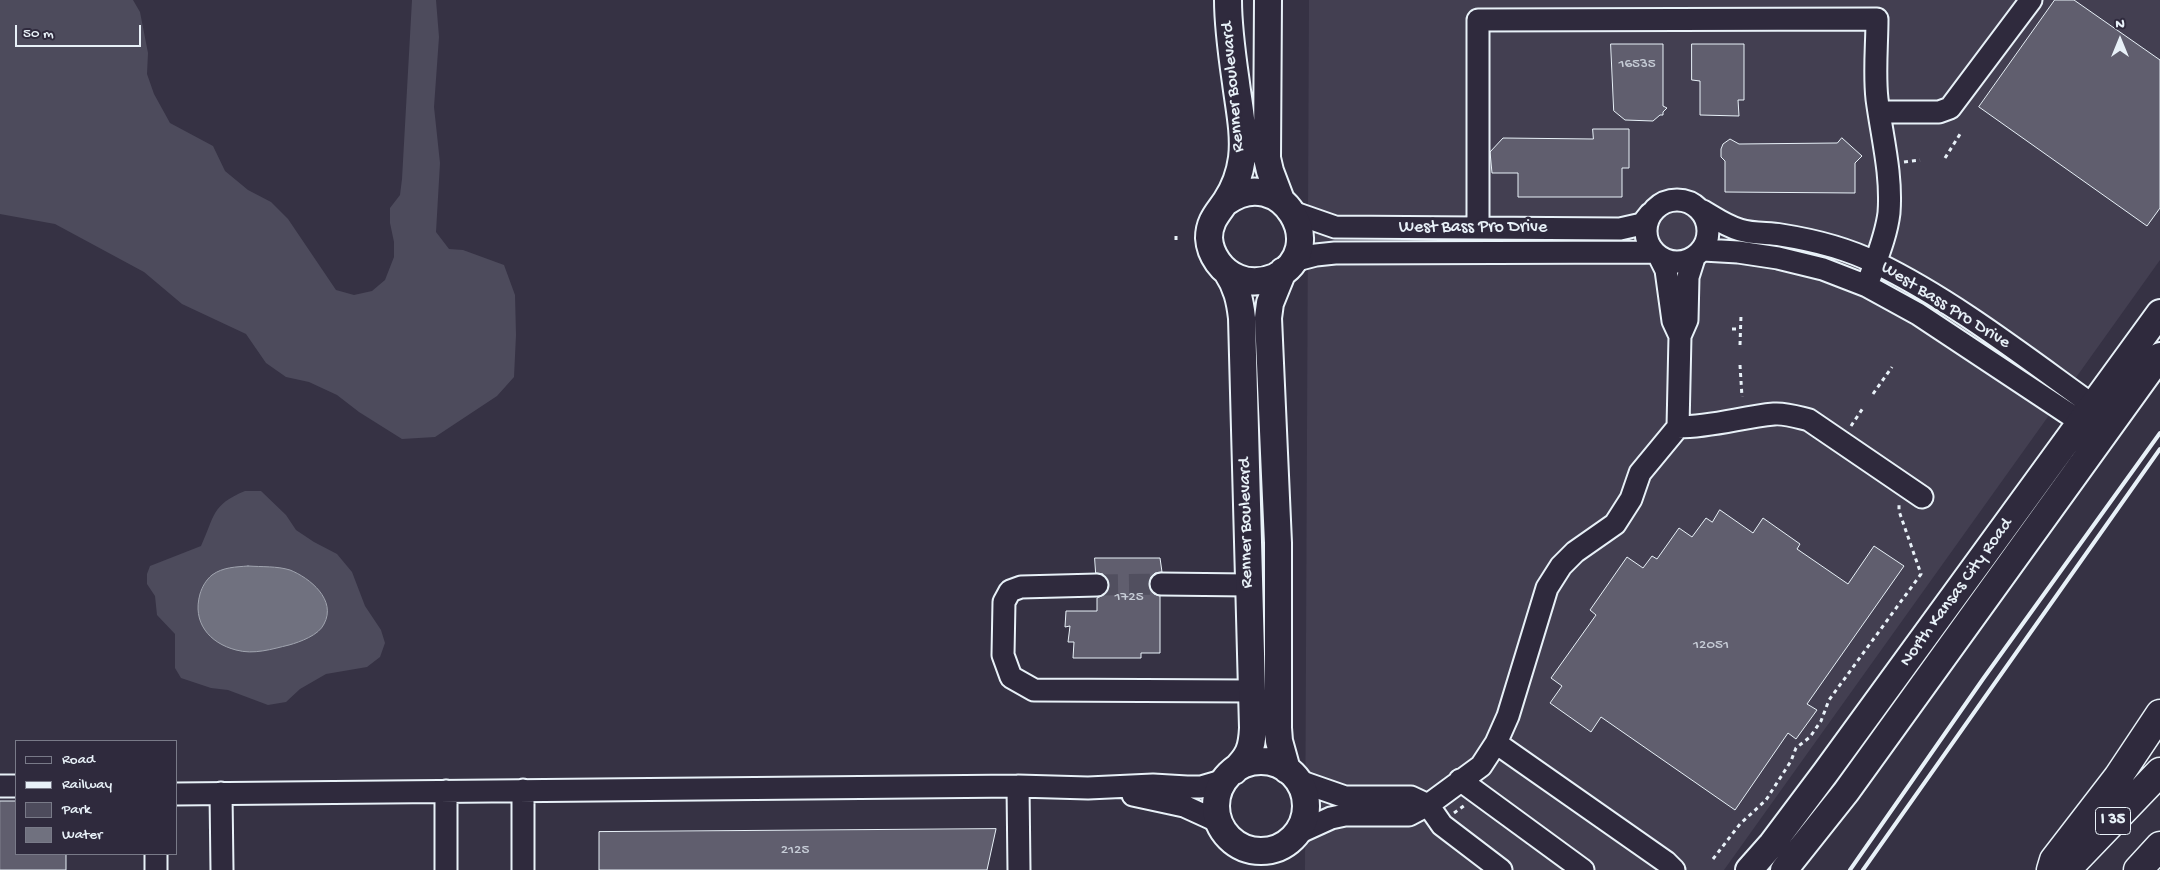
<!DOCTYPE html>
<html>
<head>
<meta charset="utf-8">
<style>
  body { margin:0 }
  #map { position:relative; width:2160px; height:870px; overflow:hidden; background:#363244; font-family:"Gochi Hand",sans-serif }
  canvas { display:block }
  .legend { position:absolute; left:15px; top:740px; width:162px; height:115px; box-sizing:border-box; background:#2f2a3d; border:1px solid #797a88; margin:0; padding:6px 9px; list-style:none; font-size:15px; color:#e8f1f8 }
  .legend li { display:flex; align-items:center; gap:10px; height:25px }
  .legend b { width:25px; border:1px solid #797a88 }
  .north { position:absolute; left:2095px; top:15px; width:50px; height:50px; -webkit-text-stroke:4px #2f2a3d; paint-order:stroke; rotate:0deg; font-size:14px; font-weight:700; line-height:20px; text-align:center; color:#e8f1f8 }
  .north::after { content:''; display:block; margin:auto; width:18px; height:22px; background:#e8f1f8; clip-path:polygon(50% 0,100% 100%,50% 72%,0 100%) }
  .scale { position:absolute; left:15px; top:25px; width:126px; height:22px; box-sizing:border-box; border:2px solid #e8f1f8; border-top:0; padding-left:6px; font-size:15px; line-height:18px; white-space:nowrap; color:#e8f1f8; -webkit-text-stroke:4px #2f2a3d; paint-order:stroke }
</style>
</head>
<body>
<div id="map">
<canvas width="2160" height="870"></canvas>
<ul class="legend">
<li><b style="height:6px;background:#2f2a3d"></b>Road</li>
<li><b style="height:6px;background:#e8f1f8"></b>Railway</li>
<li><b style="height:14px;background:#4d4b5c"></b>Park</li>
<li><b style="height:14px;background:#70717f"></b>Water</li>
</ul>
<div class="north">N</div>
<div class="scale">50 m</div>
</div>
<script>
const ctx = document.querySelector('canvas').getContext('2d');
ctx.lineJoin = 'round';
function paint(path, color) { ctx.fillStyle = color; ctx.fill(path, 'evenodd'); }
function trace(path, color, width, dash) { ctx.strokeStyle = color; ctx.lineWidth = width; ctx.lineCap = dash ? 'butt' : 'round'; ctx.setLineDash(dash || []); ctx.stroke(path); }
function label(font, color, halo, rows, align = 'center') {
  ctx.font = font + ' "Gochi Hand",sans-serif'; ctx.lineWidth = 5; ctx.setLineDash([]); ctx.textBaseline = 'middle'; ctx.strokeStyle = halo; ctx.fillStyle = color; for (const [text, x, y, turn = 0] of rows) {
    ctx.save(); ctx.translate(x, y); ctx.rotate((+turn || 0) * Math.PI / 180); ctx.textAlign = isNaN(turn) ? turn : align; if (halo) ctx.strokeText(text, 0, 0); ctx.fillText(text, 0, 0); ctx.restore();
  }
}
paint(new Path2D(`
  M1309 0H2160V260L1724 870H1305Z`), '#433f51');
paint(new Path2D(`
  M0 0H133L140 12 148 53 147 74 154 94 170 123 213 146 225 171 248 190 271 202 288 219 336 290 354 295 372 291 385 280 394 257V242L390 223V208L400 195 402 179 412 0H436L439 37 434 107 440 163 436 232 449 249 463 250 504 265 515 295 516 335 514 377 497 396 435 437 402 439 359 412 337 395 309 382 286 377 266 363 246 334 182 304 144 272 55 224 0 214Z
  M245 491H261L286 515 296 530 314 542 337 554 352 572 365 606 381 630 385 643 380 657 367 667 326 674 300 689 286 702 268 705 228 690 211 688 181 678 175 668V634L157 615 155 596 147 584V574L150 566 201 546C215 516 211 505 245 491Z`), '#4d4b5c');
const water = new Path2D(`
  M248 566C262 567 277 566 290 570 310 578 337 600 324 624 319 635 300 642 289 645 272 649 254 655 236 650 209 643 192 622 200 594 202 587 206 580 212 575 223 567 236 567 248 566Z`);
paint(water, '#70717f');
trace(water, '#a0a4af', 1);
const building = new Path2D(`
  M2055 0H2074L2160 60V208L2147 226 1979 107Z
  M1611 44H1663V106L1667 108 1663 112V115H1660L1653 121 1625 120 1614 111Z
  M1692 44H1744V100H1738L1739 116 1700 115V81L1692 80Z
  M1593 129H1629V168H1622V197H1518V173H1492L1490 152 1503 138 1593 139Z
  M1842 138 1862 156 1855 163V193L1725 192V161L1721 157V149L1723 144 1730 139 1739 144 1837 143Z
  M1720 510 1753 533 1763 518 1800 544 1797 549 1848 584 1874 546 1904 566 1807 704 1817 710 1796 739 1788 733 1735 810 1601 717 1591 732 1550 703 1562 686 1551 678 1596 615 1590 610 1627 557 1643 568 1652 556 1657 559 1679 528 1692 537 1706 518 1712 522Z
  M1095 558H1160L1162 572 1155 573 1151 577 1149 584 1154 594 1160 596V653H1141V658H1073L1074 642H1068L1070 626 1065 627 1066 611H1097V598L1104 595 1109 585 1108 579 1103 574 1096 573Z
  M0 801H16V854H66V870H0Z
  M996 829 987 870H599V832Z`);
paint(building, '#605e6e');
trace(building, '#e8f1f8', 1);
trace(new Path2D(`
  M1097 585 1161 584`), '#514f5f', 21, [21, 11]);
const minor = new Path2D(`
  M1879 112H1939L1950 108 2031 0
  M1646 231a31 31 0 1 1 62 0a31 31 0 1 1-62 0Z
  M1703 211C1715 218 1726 226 1740 230 1753 234 1768 233 1781 235 1813 240 1848 249 1876 263 1955 301 2033 363 2105 414
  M1292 212 1335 227 1620 229 1642 224 1650 214
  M1478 228V20L1877 19C1877 45 1874 73 1877 99 1882 137 1892 174 1889 213 1886 238 1875 262 1867 286
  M1703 250 1738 252 1778 258 1823 269 1867 286 1918 314 2093 430
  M1660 258 1666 270 1673 321 1680 336
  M1293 261 1316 255 1335 253 1654 252
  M1678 427C1714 427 1741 417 1774 414 1786 413 1797 417 1809 420L1922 497
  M1161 584 1248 585
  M1097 585 1021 587 1010 591 1004 602 1003 655 1011 677 1034 690 1252 691
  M1496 743 1666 862 1674 870
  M1460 780 1583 870
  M1299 781 1345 797H1411L1428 805 1442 825 1501 870
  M0 786H16
  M1018 786 1019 870
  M446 791V870
  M221 793 222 870
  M176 794 1018 786 1088 788 1153 785 1187 787H1201L1225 780
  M1133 795 1184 806 1219 822
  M1298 833 1331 818 1345 815H1409L1428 805 1481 766 1496 743 1508 716 1547 588 1561 566 1575 552 1615 524 1631 499 1640 473 1678 427 1680 336 1687 320 1688 277 1694 258
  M156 854V870
  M523 870V790`);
const major = new Path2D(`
  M1268 0 1267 158 1270 171 1281 200
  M1226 202C1281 162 1332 249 1275 277 1263 282 1250 283 1238 278 1222 272 1210 255 1209 238 1209 221 1218 213 1226 201 1234 189 1240 173 1242 158 1245 134 1239 107 1236 83 1232 55 1228 28 1228 0
  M1283 271 1270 303 1268 318 1278 543V728L1279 741 1287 770
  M1227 272C1237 287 1240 301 1242 318L1253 728C1252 749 1249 756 1234 771
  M1216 806a45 45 0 1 1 90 0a45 45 0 1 1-90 0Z
  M1749 870 1772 844 1826 772 2160 313
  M1784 870 1846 792 2160 356`);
const highway = new Path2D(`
  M2051 870 2054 860 2118 777 2160 714
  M2066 870 2160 772
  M2138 870 2160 846`);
trace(minor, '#e8f1f8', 25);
trace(major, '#e8f1f8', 30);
trace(highway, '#e8f1f8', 31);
trace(new Path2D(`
  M1945 158 1962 131
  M1904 162 1920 160
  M1176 240V233
  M1732 329H1740
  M1740 345 1741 315
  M1740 365 1742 397
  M1873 394 1892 367
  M1851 426 1863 408
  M1454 813 1465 805
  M1713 859 1740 824 1766 800 1791 761 1796 748 1810 737 1821 721 1829 700 1921 574 1899 511V503`), '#e8f1f8', 3, [4, 4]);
trace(minor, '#2f2a3d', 21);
trace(major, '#2f2a3d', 26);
trace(highway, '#2f2a3d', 28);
trace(new Path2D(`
  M1850 870 1983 679 2160 433
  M1863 870 2160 449`), '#e8f1f8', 4);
label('15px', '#c6ccd6', null, [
  ["16535",1637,65],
  ["1725",1129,598],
  ["12051",1711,646],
  ["2125",795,851]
]);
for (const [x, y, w] of [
  [2113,821,35]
]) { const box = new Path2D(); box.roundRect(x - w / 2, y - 13.5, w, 27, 4); ctx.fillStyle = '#2f2a3d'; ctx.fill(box); trace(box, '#e8f1f8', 1); }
label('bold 16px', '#e8f1f8', null, [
  ["I 35",2113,821]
]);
label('18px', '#e8f1f8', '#2f2a3d', [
  ["Renner Boulevard",1234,87,-95],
  ["West Bass Pro Drive",1473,228],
  ["West Bass Pro Drive",1945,306,32],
  ["Renner Boulevard",1247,523,-91],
  ["North Kansas City Road",1957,593,-54]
]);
</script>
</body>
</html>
